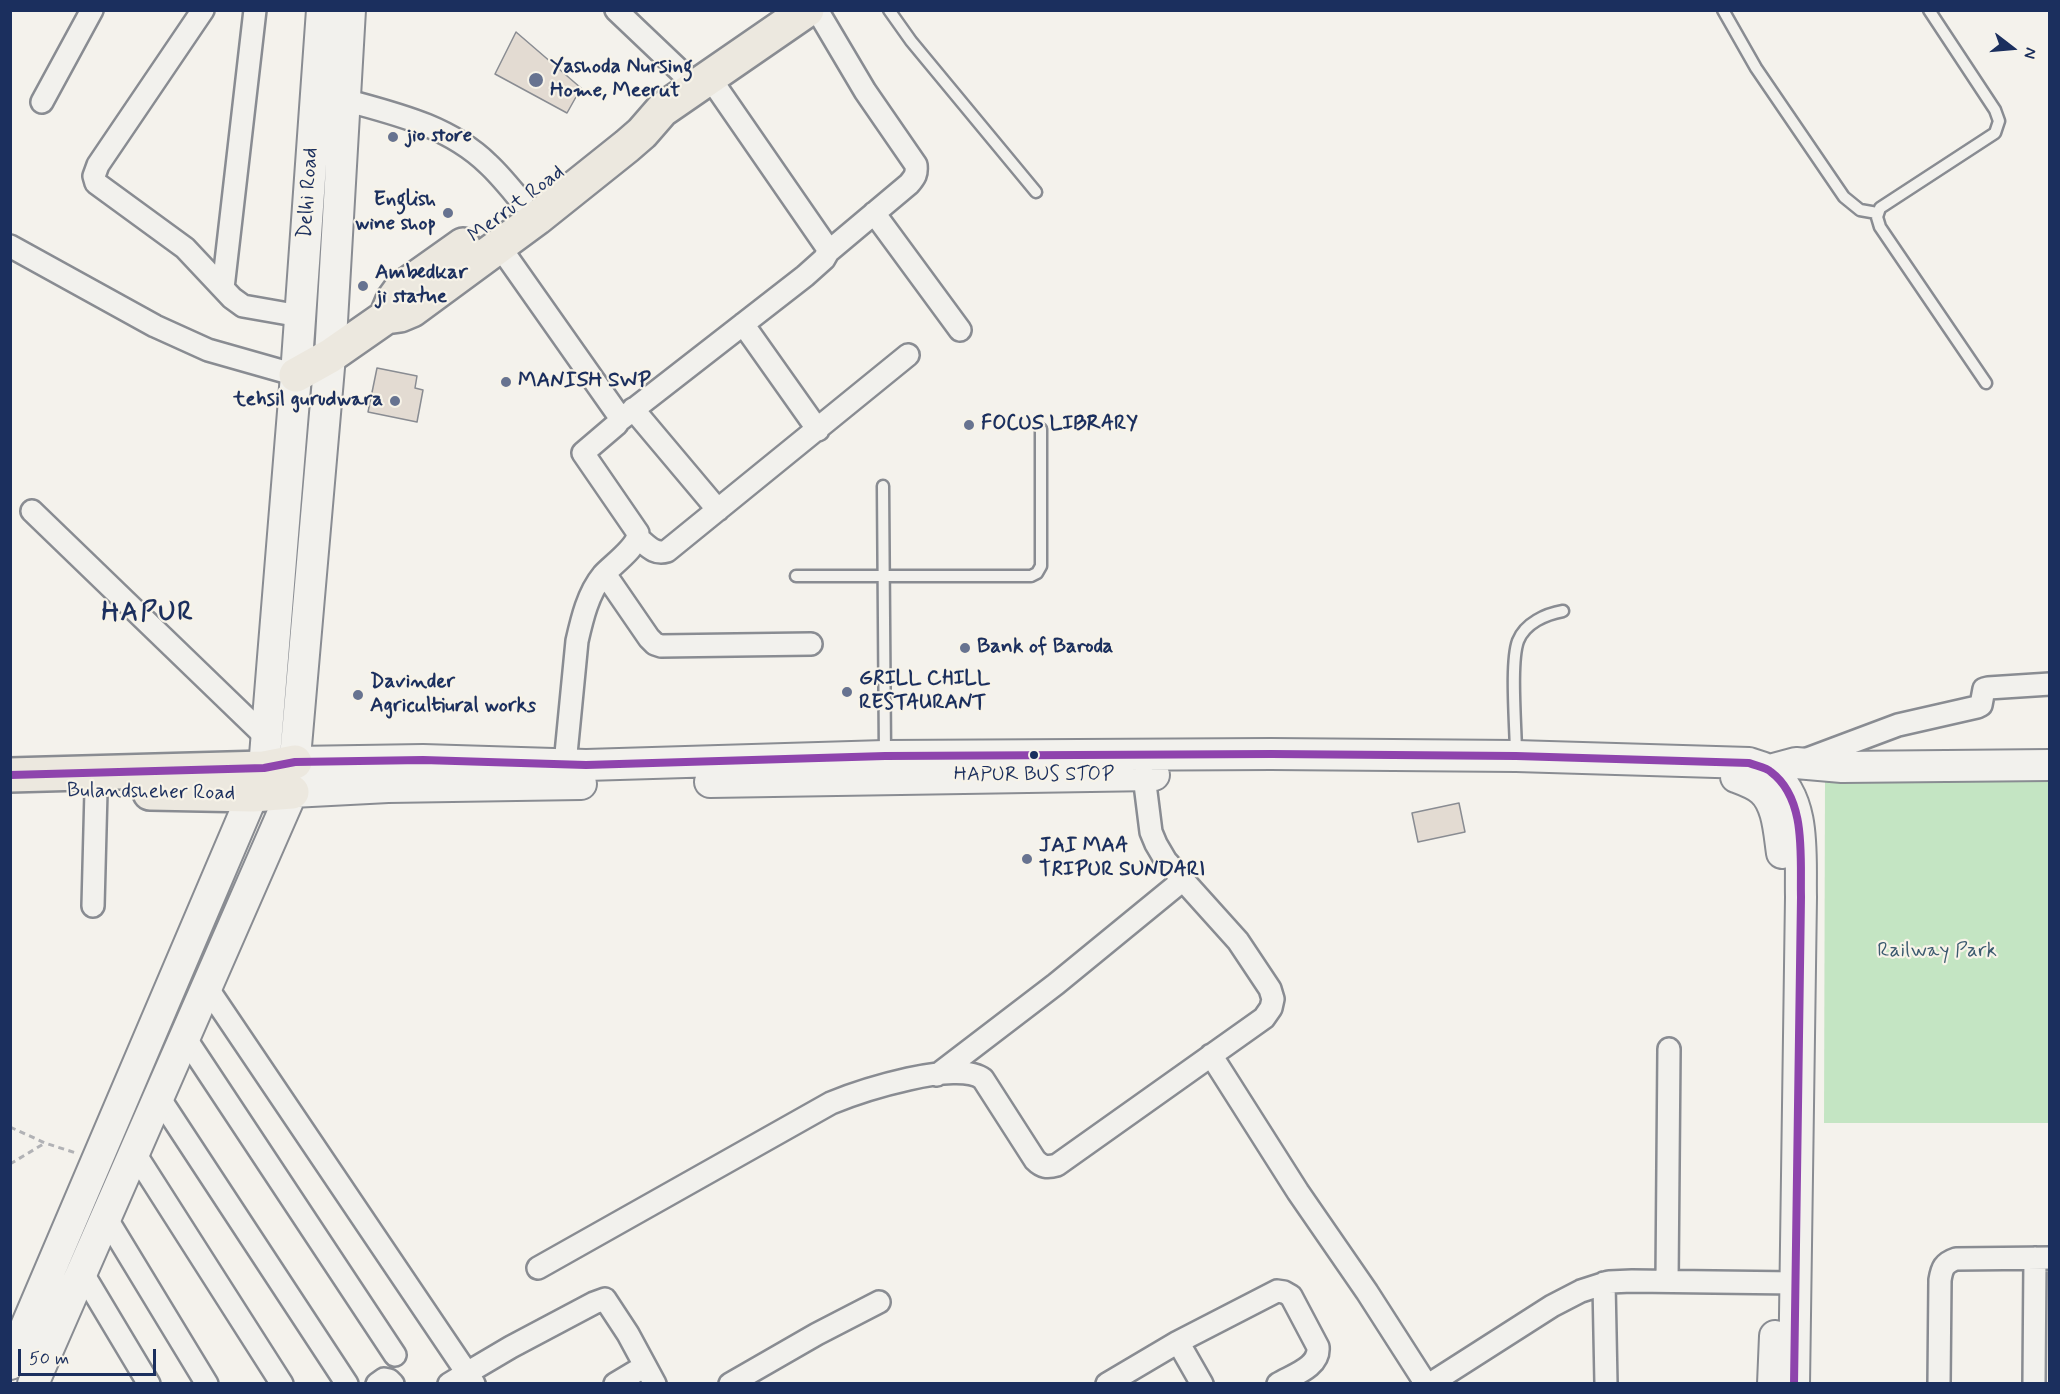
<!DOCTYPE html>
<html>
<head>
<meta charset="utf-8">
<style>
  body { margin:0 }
  #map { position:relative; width:2060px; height:1394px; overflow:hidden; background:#f4f2ec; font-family:Mynerve,sans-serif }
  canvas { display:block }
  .frame { position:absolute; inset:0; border:12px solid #1b2f5e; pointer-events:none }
  .north { position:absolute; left:1982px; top:18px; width:60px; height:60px; -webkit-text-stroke:4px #f7f3e8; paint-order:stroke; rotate:106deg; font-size:16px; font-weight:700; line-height:24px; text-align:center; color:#1b2f5e }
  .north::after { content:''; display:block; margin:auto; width:21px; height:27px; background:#1b2f5e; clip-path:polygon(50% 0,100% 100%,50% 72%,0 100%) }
  .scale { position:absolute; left:18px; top:1349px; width:138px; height:27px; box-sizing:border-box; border:3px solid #1b2f5e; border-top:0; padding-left:8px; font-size:18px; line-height:21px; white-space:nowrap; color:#1b2f5e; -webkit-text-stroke:4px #f7f3e8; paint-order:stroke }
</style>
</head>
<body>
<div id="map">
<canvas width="2060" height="1394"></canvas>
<div class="frame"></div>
<div class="north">N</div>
<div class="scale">50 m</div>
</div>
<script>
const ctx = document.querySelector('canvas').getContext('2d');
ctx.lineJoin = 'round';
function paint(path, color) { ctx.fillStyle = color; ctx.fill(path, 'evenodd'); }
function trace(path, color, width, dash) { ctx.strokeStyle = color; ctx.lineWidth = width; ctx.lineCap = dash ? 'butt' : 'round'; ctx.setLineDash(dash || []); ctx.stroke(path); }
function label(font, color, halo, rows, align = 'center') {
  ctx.font = font + ' Mynerve,sans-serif'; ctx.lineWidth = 4.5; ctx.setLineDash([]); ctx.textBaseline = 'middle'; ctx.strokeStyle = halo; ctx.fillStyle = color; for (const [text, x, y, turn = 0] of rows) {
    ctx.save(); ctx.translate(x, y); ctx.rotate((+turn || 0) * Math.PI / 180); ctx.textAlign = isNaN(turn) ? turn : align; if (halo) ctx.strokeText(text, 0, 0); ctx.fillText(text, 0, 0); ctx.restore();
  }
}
paint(new Path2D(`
  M1825 781H2049V1123H1824Z`), '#c4e5c3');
const building = new Path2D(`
  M516 32 581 88 567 113 495 74Z
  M377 368 417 376 415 388 423 390 417 422 368 412Z
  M1459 803 1465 832 1418 842 1412 813Z`);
paint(building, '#e3dbd2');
trace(building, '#898c92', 1.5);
const lane = new Path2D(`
  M889 10 911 41 1036 192
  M1723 10 1756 68 1844 197 1860 210 1877 213
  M1929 10 1995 110 1999 121 1995 133 1880 208 1877 217 1880 227 1986 383
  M883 486 885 755
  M796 576H1031L1037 573 1041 566V429
  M1516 755C1516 729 1510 663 1518 641 1525 623 1546 614 1563 611`);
const street = new Path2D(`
  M203 10 98 165 94 176 96 183 185 248 232 298 243 306 300 316
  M616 10 697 87
  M817 10 865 91 916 165C917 174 915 177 909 184L828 252
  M345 100C396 114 449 126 488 164 500 175 511 189 522 202
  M42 102 92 10
  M874 213 960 330
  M10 246 155 326 208 350 296 375
  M500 247 619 416 617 424 583 453 638 533C638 547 612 565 603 575 588 593 582 619 577 641L565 764
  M223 288 255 10
  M743 324 818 430
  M633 409 718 510
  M620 420 805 276 824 259 828 252 826 246 710 78
  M32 511 266 737
  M638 538C648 546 654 555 667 551L908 355
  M605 574 649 638 655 644 661 646 811 644
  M1802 761 1898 725 1977 707 1981 705 1984 689 1988 688 2050 684
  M93 906 96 791
  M206 986 467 1373
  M184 1036 395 1355
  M1211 1055 1298 1192 1367 1292 1426 1384
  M937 1075 1056 984 1183 880
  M158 1096 347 1384
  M134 1152 282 1384
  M105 1216 207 1384
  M538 1268 831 1103C860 1091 958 1059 983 1079L1035 1160C1042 1167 1047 1168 1057 1165L1264 1018 1271 1008 1273 999 1270 989 1238 941 1166 861 1156 844 1151 832 1144 776
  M82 1272 149 1384
  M1667 1281 1669 1049
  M1604 1283 1606 1384
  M1178 1342 1202 1384
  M377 1384 384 1379 389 1380 393 1384
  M449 1384 472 1370
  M474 1384 470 1377 472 1370 511 1347 594 1303 605 1299 628 1334 655 1384
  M615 1384 645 1366
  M730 1384 817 1334 879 1302
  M1107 1384 1178 1342 1277 1291 1284 1292 1291 1296 1318 1347C1320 1367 1293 1375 1278 1384
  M1430 1384 1552 1306 1581 1291 1609 1282 1632 1281 1796 1283
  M1939 1384 1940 1280C1942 1268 1944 1263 1956 1259L2050 1258
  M2034 1384 2035 1258`);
const secondary = new Path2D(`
  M295 762 423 760 586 765 885 756 1271 754 1516 756 1749 763C1756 766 1766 767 1771 772 1807 799 1800 857 1801 897L1794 1384
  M1770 770 1796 763 1842 767 2050 765
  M1736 777C1744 780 1755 784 1762 790 1778 804 1779 833 1782 853
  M710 782 1154 775
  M292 792 388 787 581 784
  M10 1364 264 768 296 375 322 10
  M33 1384 292 792 330 356 350 10
  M1773 1384 1775 1336`);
const primary = new Path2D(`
  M386 317 393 300 401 289 463 245
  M296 375 330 356 386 317 400 315 412 310 537 218 627 146 642 133 662 110 807 10
  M10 775 264 768 295 762
  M150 793 253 795 292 792`);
trace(lane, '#898c92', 15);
trace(street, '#898c92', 26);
trace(secondary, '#898c92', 34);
trace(primary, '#898c92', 38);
trace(new Path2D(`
  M10 1127 45 1143 76 1153
  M10 1164 45 1143`), '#b1b2b5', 3, [6, 4.5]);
trace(lane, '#f2f1ed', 10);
trace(street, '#f2f1ed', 21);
trace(secondary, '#f2f1ed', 30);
trace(primary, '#ece8df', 33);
trace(new Path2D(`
  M10 775 264 768 295 762 423 760 586 765 885 756 1271 754 1516 756 1749 763C1756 766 1766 767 1771 772 1807 799 1800 857 1801 897L1794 1384`), '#8e44ad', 8);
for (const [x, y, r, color] of [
  [536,80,8,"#677390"],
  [393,137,6,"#677390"],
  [448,213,6,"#677390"],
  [363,286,6,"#677390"],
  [506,382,6,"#677390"],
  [395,401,6,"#677390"],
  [969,425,6,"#677390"],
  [965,648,6,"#677390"],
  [847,692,6,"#677390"],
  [358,695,6,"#677390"],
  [1034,755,5,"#1b2f5e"],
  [1027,859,6,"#677390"]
]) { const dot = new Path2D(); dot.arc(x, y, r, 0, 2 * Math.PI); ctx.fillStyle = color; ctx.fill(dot); trace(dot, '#f7f3e8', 2); }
label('20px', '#1b2f5e', '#f7f3e8', [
  ["HAPUR BUS STOP",1034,776]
]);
label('bold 21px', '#1b2f5e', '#f7f3e8', [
  ["Yashoda Nursing",550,68],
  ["Home, Meerut",550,92],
  ["jio store",405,137],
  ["English",436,201,"right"],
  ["wine shop",436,225,"right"],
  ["Ambedkar",375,274],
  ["ji statue",375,298],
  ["MANISH SWP",518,382],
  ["tehsil gurudwara",383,401,"right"],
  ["FOCUS LIBRARY",981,425],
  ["Bank of Baroda",977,648],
  ["GRILL CHILL",859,680],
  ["RESTAURANT",859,704],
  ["Davinder",370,683],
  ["Agricultiural works",370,707],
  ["JAI MAA",1039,847],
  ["TRIPUR SUNDARI",1039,871]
], 'left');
label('21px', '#1b2f5e', '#f7f3e8', [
  ["Delhi Road",309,193,-86],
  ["Merrut Road",517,205,-37],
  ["Bulandsheher Road",151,793,1]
]);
label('21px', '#3b5a6f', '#f7f3e8', [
  ["Railway Park",1937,952]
]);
ctx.letterSpacing = '1.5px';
label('bold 27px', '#1b2f5e', '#f7f3e8', [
  ["HAPUR",148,614]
]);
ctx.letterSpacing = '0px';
</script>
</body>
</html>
